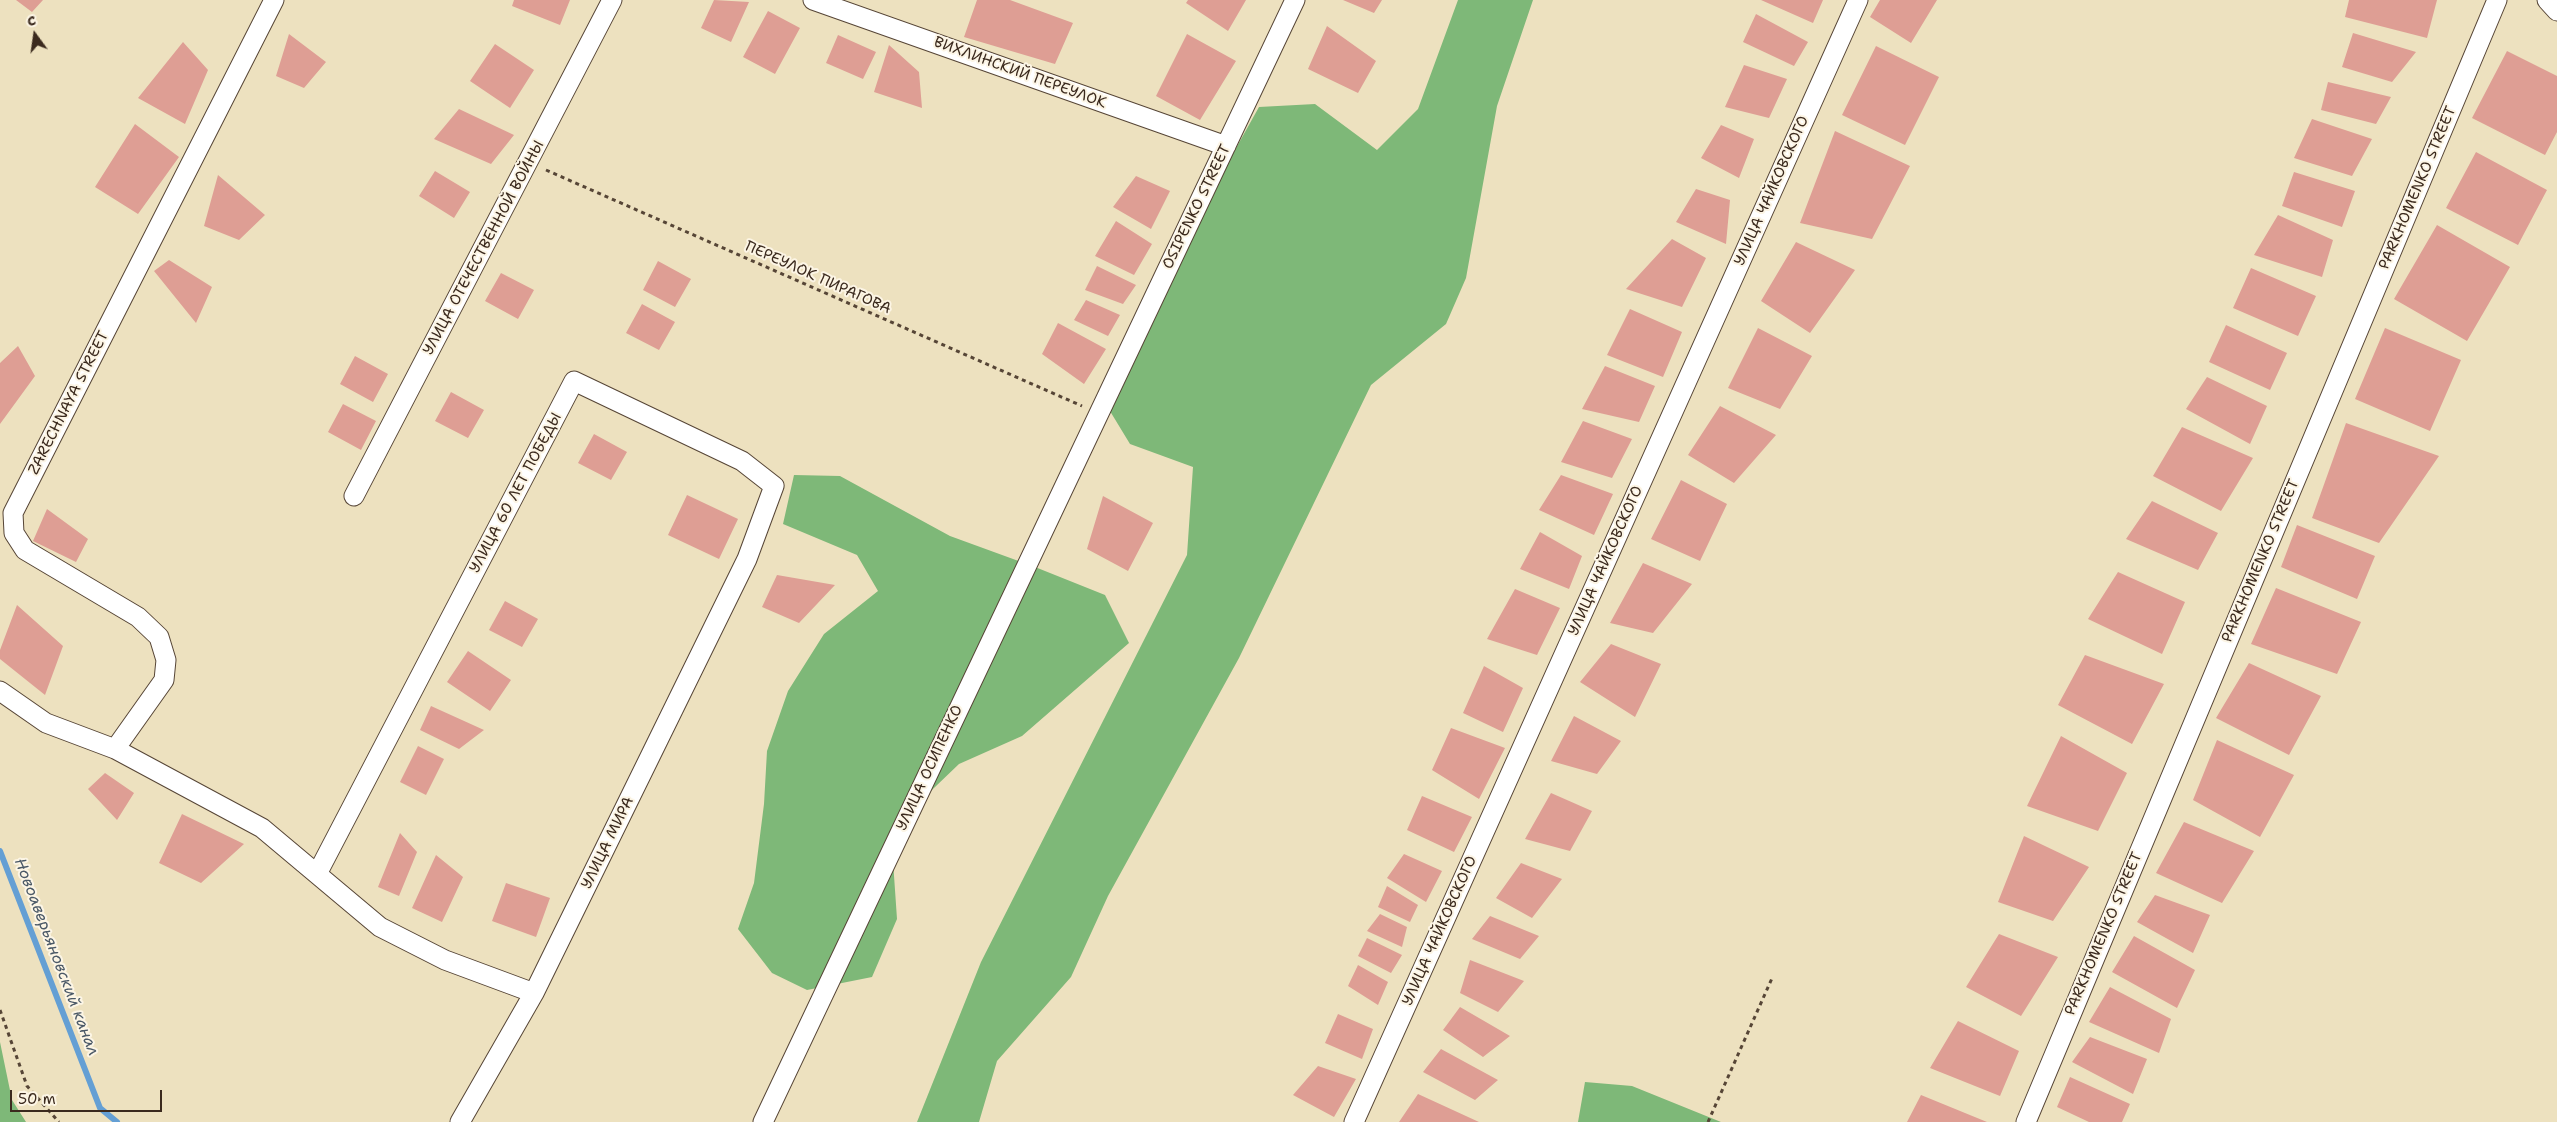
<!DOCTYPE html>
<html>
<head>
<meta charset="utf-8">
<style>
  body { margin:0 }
  #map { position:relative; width:2557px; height:1122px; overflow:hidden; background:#ede1bf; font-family:"Shantell Sans",sans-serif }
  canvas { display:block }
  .north { position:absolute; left:10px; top:10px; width:50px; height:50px; -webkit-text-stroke:4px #fcf5e5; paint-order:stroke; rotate:346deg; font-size:14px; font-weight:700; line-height:20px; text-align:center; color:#3b2a1e }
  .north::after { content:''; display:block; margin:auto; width:18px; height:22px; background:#3b2a1e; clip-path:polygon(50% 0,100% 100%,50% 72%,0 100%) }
  .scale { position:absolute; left:10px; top:1090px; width:152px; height:22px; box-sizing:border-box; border:2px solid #3b2a1e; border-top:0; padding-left:6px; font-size:15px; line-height:18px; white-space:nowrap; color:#3b2a1e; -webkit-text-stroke:4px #fcf5e5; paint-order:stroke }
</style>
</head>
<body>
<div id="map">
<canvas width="2557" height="1122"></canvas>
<div class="north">С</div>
<div class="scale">50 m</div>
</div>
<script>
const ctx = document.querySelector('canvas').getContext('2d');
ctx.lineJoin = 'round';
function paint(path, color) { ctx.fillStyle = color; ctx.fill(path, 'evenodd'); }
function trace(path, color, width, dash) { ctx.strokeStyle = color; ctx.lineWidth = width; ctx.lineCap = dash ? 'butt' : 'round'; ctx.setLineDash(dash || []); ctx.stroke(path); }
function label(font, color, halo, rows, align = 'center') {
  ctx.font = font + ' "Shantell Sans",sans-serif'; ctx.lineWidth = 4; ctx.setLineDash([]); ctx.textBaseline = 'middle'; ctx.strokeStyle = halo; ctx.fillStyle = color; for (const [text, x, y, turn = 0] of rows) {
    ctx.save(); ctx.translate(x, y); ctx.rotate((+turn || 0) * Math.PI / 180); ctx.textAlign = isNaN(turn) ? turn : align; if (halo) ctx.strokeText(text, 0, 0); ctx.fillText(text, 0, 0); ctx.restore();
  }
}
paint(new Path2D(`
  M1458 0H1533L1497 106 1466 278 1446 324 1371 385 1239 658 1108 896 1071 977 997 1061 979 1122H917L981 962 1187 555 1193 467 1130 444 1099 393 1259 107 1315 104 1377 150 1418 109Z
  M794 475 840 476 950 536 1035 567 1105 595 1129 643 1022 736 959 764 911 810 893 861 897 919 872 977 807 990 772 973 738 929 754 883 764 804 767 751 788 691 824 634 878 591 857 555 783 524Z
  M0 1042 12 1100 26 1122H0Z
  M1585 1082 1632 1086 1721 1122H1578Z`), '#7eb878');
trace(new Path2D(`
  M0 851 100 1108 117 1122`), '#649fd4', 6);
paint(new Path2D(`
  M16 0H43L32 12Z
  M514 0H570L560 25 512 6Z
  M714 0 749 2 731 42 701 28Z
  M977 0H1010L1073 23 1055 64 964 37Z
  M1188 0H1246L1228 31 1186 3Z
  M1343 0H1382L1374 13Z
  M1761 0H1823L1813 23Z
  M1880 0H1937L1911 43 1870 17Z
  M2349 0H2437L2427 38 2345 17Z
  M768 11 800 28 775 74 743 57Z
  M1756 14 1808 42 1794 66 1743 42Z
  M1327 26 1376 61 1358 93 1308 69Z
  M2353 33 2416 52 2392 82 2342 67Z
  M289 34 326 62 304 88 276 76Z
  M1187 34 1236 61 1200 120 1156 96Z
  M838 35 876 52 863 79 826 63Z
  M183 42 208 70 185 124 138 98Z
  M495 44 534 70 510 108 470 81Z
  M889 45 919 72 922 108 874 92Z
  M1876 46 1939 77 1905 145 1842 115Z
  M2507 51 2557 76V132L2545 155 2472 118Z
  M1744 65 1787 79 1769 118 1725 107Z
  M2328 82 2391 97 2376 124 2321 110Z
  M459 109 514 135 491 164 434 139Z
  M2312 119 2372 139 2352 176 2294 158Z
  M135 124 179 157 138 214 95 187Z
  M1721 125 1754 139 1739 178 1701 158Z
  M1835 131 1910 166 1872 239 1800 223Z
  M2476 152 2547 190 2518 245 2446 208Z
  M435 171 470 192 454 218 419 196Z
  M2294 172 2355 191 2342 227 2282 206Z
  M218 175 265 215 239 240 204 226Z
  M1136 176 1170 191 1151 229 1113 207Z
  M1696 189 1730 200 1726 244 1676 222Z
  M2278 215 2333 240 2322 277 2254 255Z
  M1116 221 1152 244 1134 275 1095 256Z
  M2437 225 2510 267 2467 341 2394 299Z
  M1672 239 1706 258 1682 307 1626 289Z
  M1796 242 1855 270 1810 333 1761 301Z
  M169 260 212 287 196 323 154 271Z
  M658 261 691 279 675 307 643 290Z
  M1097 266 1136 285 1123 304 1085 290Z
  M2251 268 2316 296 2298 336 2233 308Z
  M501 273 534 290 518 319 485 301Z
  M1086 300 1120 315 1108 336 1074 320Z
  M642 304 675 322 659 350 626 333Z
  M1630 309 1682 332 1663 377 1607 355Z
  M1058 323 1106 349 1084 384 1042 354Z
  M2226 325 2287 353 2270 390 2209 362Z
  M1758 328 1812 356 1780 409 1728 388Z
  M2385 328 2461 360 2430 431 2355 399Z
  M18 346 35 376 0 424V363Z
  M355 356 388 374 373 402 340 384Z
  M1605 366 1655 386 1639 422 1582 409Z
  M2207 377 2267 406 2250 444 2186 409Z
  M451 392 484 410 468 438 435 421Z
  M343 404 376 421 361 450 328 432Z
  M1720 406 1776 435 1734 483 1688 455Z
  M1583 421 1632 439 1612 478 1561 462Z
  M2346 423 2439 456 2379 543 2312 518Z
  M2182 427 2253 458 2221 511 2153 476Z
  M594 434 627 452 611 480 578 463Z
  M1561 475 1613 494 1594 535 1539 510Z
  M1681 480 1727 504 1700 561 1651 539Z
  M687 495 738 519 719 559 668 535Z
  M1103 496 1153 523 1128 571 1087 549Z
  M2152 501 2218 533 2198 570 2126 539Z
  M47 509 88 539 76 562 33 541Z
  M2297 525 2375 556 2357 599 2281 567Z
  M1540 532 1582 556 1569 589 1520 569Z
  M1643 563 1692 584 1653 633 1610 623Z
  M2118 572 2185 602 2162 654 2088 619Z
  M777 575 835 585 799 623 762 607Z
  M2276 588 2361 622 2337 674 2251 644Z
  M1515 589 1560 608 1537 655 1487 639Z
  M505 601 538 619 522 647 489 630Z
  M17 605 63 646 45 695 0 659V650Z
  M1611 644 1661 664 1635 717 1580 682Z
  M468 651 511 680 490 711 447 682Z
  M2085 655 2164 684 2132 744 2058 705Z
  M2249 663 2321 696 2289 755 2216 718Z
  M1484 666 1523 688 1503 732 1463 713Z
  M431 706 484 730 459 749 420 730Z
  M1574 716 1621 741 1597 774 1551 761Z
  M1451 728 1505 748 1479 799 1432 770Z
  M2061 736 2127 773 2098 831 2027 806Z
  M2217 740 2294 775 2260 837 2193 800Z
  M418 746 444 759 426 795 400 782Z
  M105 773 134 793 117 820 88 789Z
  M1551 793 1592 811 1570 851 1525 839Z
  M1422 796 1472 817 1454 852 1407 830Z
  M182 814 244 844 201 883 159 863Z
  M2184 822 2254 851 2222 903 2156 873Z
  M400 833 417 852 399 896 378 887Z
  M2024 836 2089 867 2053 921 1998 902Z
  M1404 854 1442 871 1426 902 1387 878Z
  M436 855 463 877 442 922 412 908Z
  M1521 863 1562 879 1532 918 1496 898Z
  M506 883 550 898 536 937 492 921Z
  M1387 886 1418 905 1410 922 1378 907Z
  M2155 895 2210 915 2193 953 2137 922Z
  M1380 914 1407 927 1402 947 1367 931Z
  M1490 916 1539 936 1520 959 1472 939Z
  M1999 934 2058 957 2021 1016 1966 987Z
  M2134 936 2195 970 2177 1008 2112 972Z
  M1367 938 1402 955 1391 973 1358 956Z
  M1470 960 1524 981 1498 1012 1460 993Z
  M1358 965 1388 982 1378 1005 1348 986Z
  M2110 987 2171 1019 2159 1053 2089 1022Z
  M1460 1007 1510 1036 1483 1057 1443 1030Z
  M1338 1014 1373 1029 1362 1059 1325 1043Z
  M1958 1021 2019 1051 2000 1096 1930 1068Z
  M2090 1037 2147 1059 2133 1094 2072 1062Z
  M1441 1049 1498 1080 1475 1100 1423 1072Z
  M1318 1066 1356 1079 1334 1117 1293 1095Z
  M2070 1077 2130 1104 2122 1122H2089L2057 1107Z
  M1418 1094 1479 1122H1399Z
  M1921 1095 1987 1122H1907Z`), '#de9e94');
const minor = new Path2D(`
  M813 0 1226 146
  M2547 0 2557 11
  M354 496 612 0
  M0 691 46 723 115 749 262 828 380 927 445 960 534 993
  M115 749 164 680 166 660 159 637 138 617 25 550 14 533 13 513 274 0
  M317 874 574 381 742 461 774 486 747 559 534 993 460 1122
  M763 1122 1295 0
  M1354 1122 1858 0
  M2026 1122 2497 0`);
trace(minor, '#564536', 21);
trace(new Path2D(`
  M546 170 1082 406
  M0 1010 27 1086 59 1122
  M1708 1122 1773 976`), '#564536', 3, [4, 4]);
trace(minor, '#fff', 19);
label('15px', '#3b2a1e', '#fcf5e5', [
  ["ВИХЛИНСКИЙ ПЕРЕУЛОК",1020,73,20],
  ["PARKHOMENKO STREET",2418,188,-67],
  ["УЛИЦА ЧАЙКОВСКОГО",1772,191,-66],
  ["OSIPENKO STREET",1197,207,-64],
  ["УЛИЦА ОТЕЧЕСТВЕННОЙ ВОЙНЫ",484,248,-62],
  ["ПЕРЕУЛОК ПИРАГОВА",818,278,24],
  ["ZARECHNAYA STREET",69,403,-63],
  ["УЛИЦА 60 ЛЕТ ПОБЕДЫ",516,493,-62],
  ["УЛИЦА ЧАЙКОВСКОГО",1606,561,-66],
  ["PARKHOMENKO STREET",2261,561,-67],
  ["УЛИЦА ОСИПЕНКО",930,768,-65],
  ["УЛИЦА МИРА",608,843,-64],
  ["УЛИЦА ЧАЙКОВСКОГО",1440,931,-66],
  ["PARKHOMENKO STREET",2104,934,-67]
]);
label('italic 16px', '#4b5967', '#fcf5e5', [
  ["Новоаверьяновский канал",56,957,69]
]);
</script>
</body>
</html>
